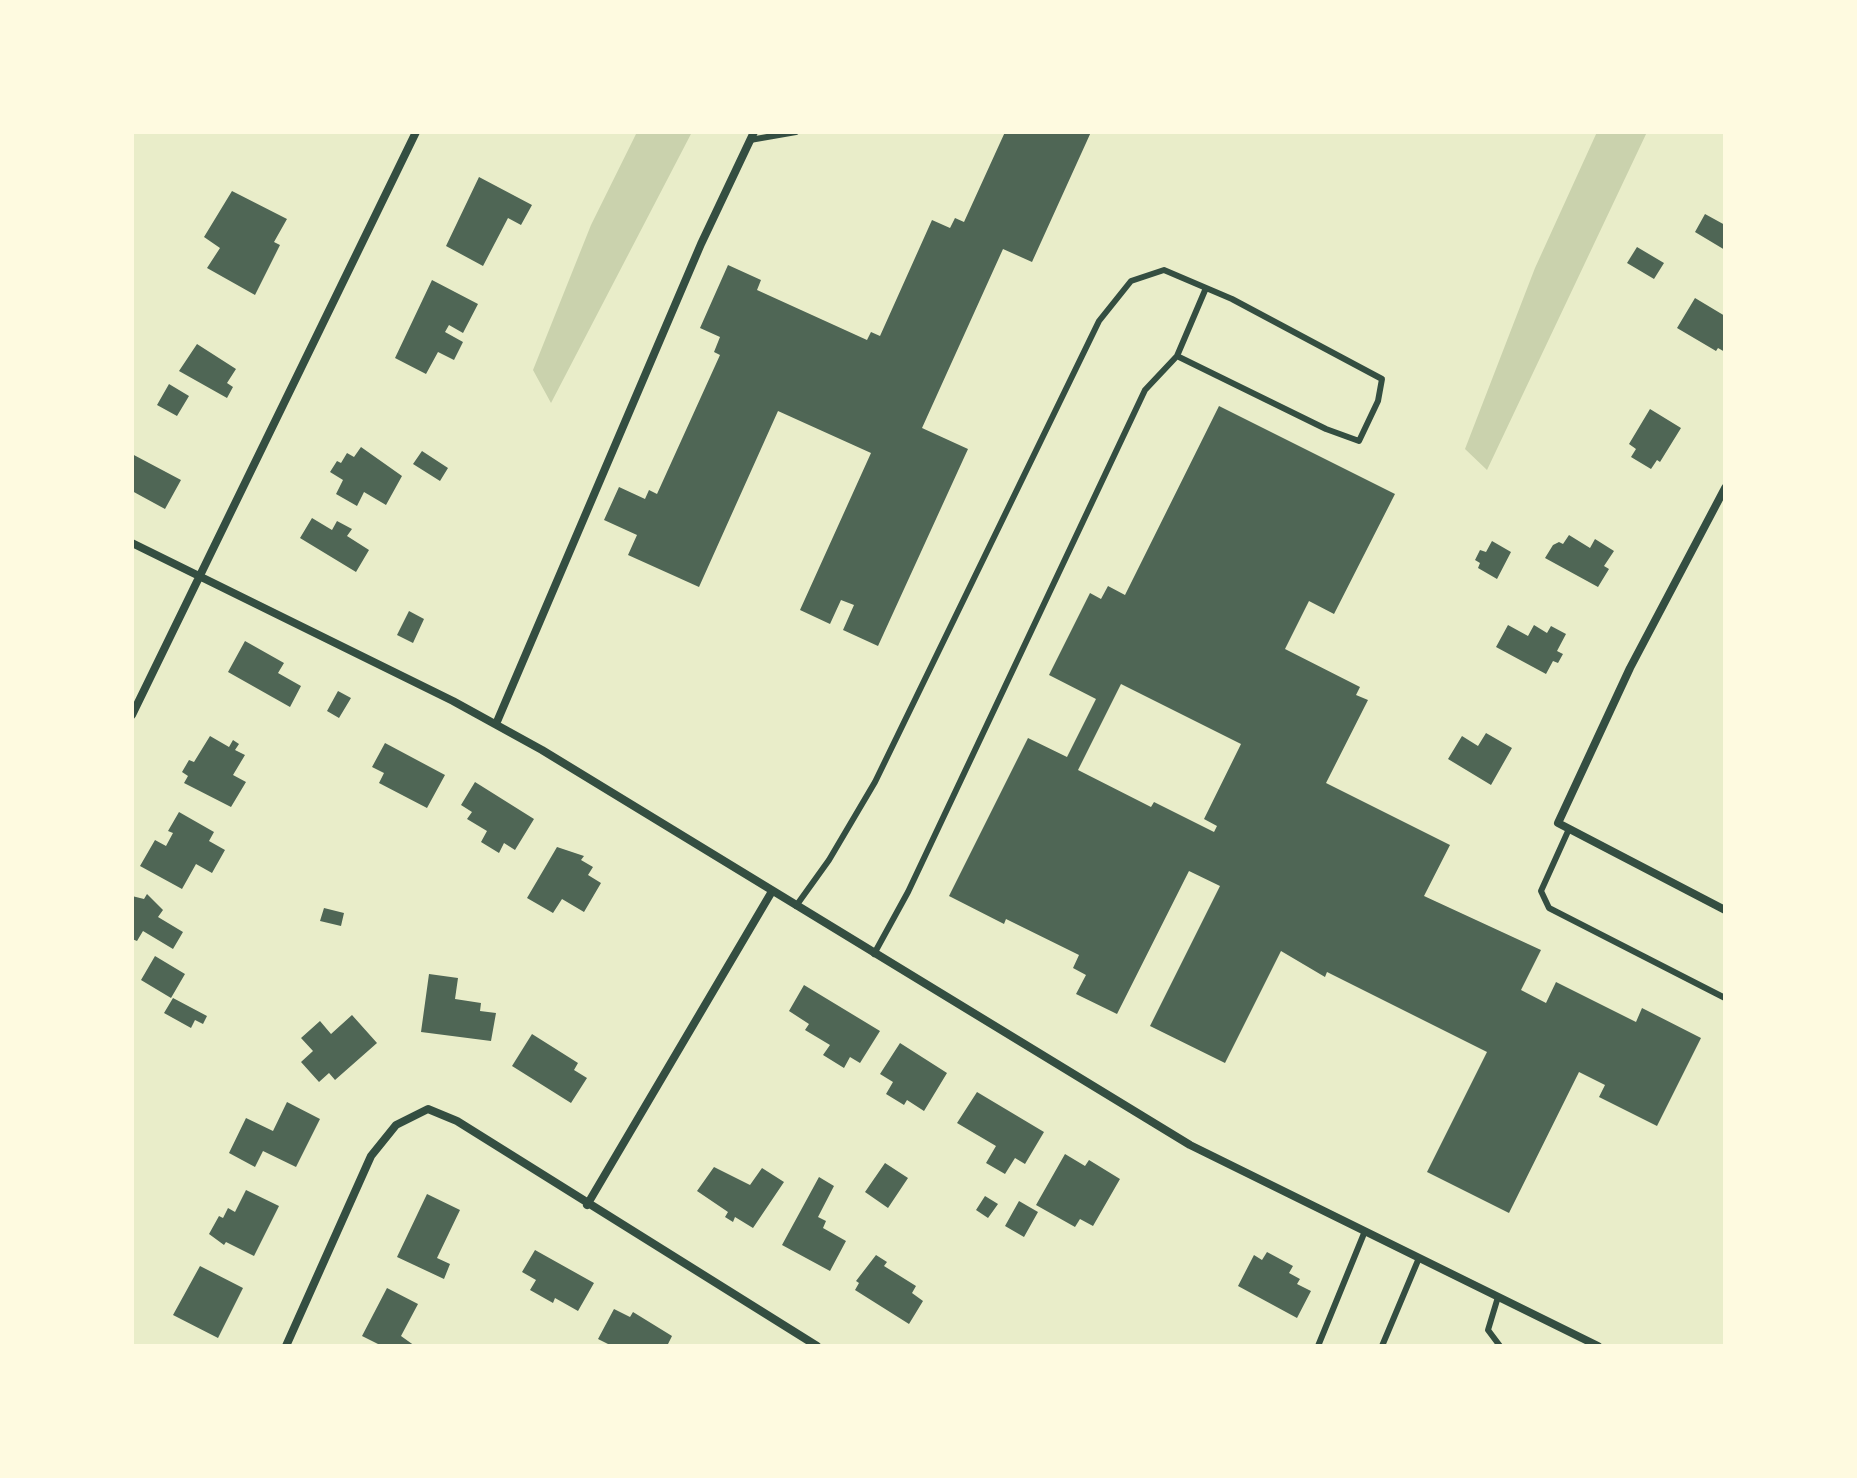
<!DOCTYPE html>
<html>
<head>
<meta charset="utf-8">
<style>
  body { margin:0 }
  #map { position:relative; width:1857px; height:1478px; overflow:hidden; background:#e9edc9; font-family:"Work Sans",sans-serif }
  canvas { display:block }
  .frame { position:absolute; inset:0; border:134px solid #fefae0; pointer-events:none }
</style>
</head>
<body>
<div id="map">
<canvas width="1857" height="1478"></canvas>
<div class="frame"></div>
</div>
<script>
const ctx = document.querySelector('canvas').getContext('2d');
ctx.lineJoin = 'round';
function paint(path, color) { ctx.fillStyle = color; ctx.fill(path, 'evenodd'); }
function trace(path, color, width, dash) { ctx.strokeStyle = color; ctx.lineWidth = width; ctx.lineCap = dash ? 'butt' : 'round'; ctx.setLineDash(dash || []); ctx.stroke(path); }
paint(new Path2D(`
  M637 132H692L551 403 533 370 591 225Z
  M1597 132H1647L1487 470 1465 449 1535 268Z`), '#cad2ad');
paint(new Path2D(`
  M1005 132H1091L1032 262 1003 249 922 428 968 449 878 646 843 630 854 605 841 600 830 624 800 610 871 453 778 411 699 587 628 555 637 535 604 520 619 487 645 499 649 490 657 494 720 355 714 352 720 337 700 328 728 265 761 280 757 290 867 340 871 332 880 336 932 220 950 228 955 218 964 222Z
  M479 177 532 205 521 225 508 218 483 266 446 246Z
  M232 191 287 219 274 242 280 245 255 295 207 268 220 248 204 237Z
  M1705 214 1725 225V250L1695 232Z
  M1637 247 1664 263 1654 279 1627 263Z
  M432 280 478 304 463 333 449 325 445 332 463 342 454 360 438 352 426 374 395 358Z
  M1695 298 1725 316V352L1718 348 1716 351 1677 328Z
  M197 344 236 369 227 383 233 387 227 398 179 371Z
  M169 384 189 396 177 416 157 405Z
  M1219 406 1395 494 1334 614 1309 601 1285 649 1360 687 1356 695 1368 700 1326 783 1450 845 1424 896 1541 950 1521 990 1546 1003 1556 982 1636 1022 1642 1008 1701 1038 1657 1126 1599 1097 1605 1085 1579 1072 1509 1213 1427 1172 1487 1052 1327 972 1325 977 1281 951 1225 1063 1150 1026 1220 886 1189 871 1117 1014 1076 994 1086 975 1073 968 1079 955 1006 919 1004 924 949 896 1028 738 1067 757 1096 699 1049 675 1090 593 1101 599 1108 586 1125 595ZM1121 684 1241 744 1204 819 1217 826 1214 832 1154 802 1151 807 1078 770Z
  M1650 409 1681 428 1660 462 1657 460 1651 469 1631 457 1636 449 1629 444Z
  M361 447 402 476 386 505 364 492 357 506 336 494 343 480 330 472 337 461 341 463 347 453 354 457Z
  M422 451 448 468 440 481 413 464Z
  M132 454 181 480 165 509 132 491Z
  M312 518 332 530 337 521 352 529 347 536 369 550 356 572 300 538Z
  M1569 535 1590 548 1595 539 1614 551 1604 566 1609 569 1598 587 1545 558 1553 545 1559 542 1563 544Z
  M1492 541 1511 552 1497 579 1478 568 1480 563 1475 560 1480 550 1486 552Z
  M409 611 424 619 413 643 397 635Z
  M1508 625 1528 636 1534 625 1547 633 1551 626 1566 634 1557 651 1563 654 1558 663 1553 661 1546 674 1496 647Z
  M245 641 284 663 278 673 301 686 290 707 228 672Z
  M338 691 351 698 339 718 327 711Z
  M1486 733 1512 748 1491 785 1448 759 1462 736 1478 746Z
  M210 736 229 747 233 740 239 744 235 750 245 755 233 775 246 782 231 807 184 783 188 776 182 772 189 760 194 762Z
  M385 743 445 775 427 808 379 783 384 773 372 767Z
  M475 782 534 819 515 850 504 843 499 853 481 842 487 831 467 819 472 812 461 805Z
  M179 812 214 832 209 841 225 850 212 873 196 864 182 889 140 866 155 840 166 846 173 833 168 831Z
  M557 847 584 856 581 860 593 867 588 875 601 883 584 912 562 899 553 913 527 898Z
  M147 894 163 910 158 917 183 932 173 949 143 931 137 941 132 939V896L144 899Z
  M324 908 344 913 341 926 320 921Z
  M155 956 185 974 171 998 141 980Z
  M429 974 458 978 455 999 481 1003 480 1011 496 1013 491 1041 421 1032Z
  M804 985 880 1031 860 1063 850 1057 844 1068 823 1055 830 1045 805 1030 809 1024 789 1011Z
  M173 998 207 1016 203 1024 195 1020 191 1028 164 1013Z
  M352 1015 377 1043 335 1080 329 1073 319 1082 301 1062 313 1051 301 1038 320 1021 331 1034Z
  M532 1034 578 1063 574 1070 587 1078 571 1103 512 1066Z
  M900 1043 947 1073 924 1111 907 1100 904 1105 886 1094 893 1082 880 1074Z
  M977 1092 1044 1132 1025 1164 1015 1158 1005 1174 986 1163 996 1146 957 1123Z
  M287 1102 320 1119 296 1167 263 1151 255 1167 229 1153 246 1118 273 1131Z
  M1065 1154 1085 1166 1089 1160 1120 1179 1093 1226 1080 1219 1075 1227 1036 1205Z
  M885 1163 908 1178 888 1208 865 1192Z
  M714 1167 750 1185 762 1168 784 1182 753 1228 735 1217 733 1222 725 1217 728 1212 697 1191Z
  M819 1177 834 1186 818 1217 826 1221 823 1228 846 1241 830 1271 782 1245Z
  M246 1190 279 1206 254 1256 226 1242 224 1245 209 1234 219 1216 223 1218 228 1208 235 1212Z
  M427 1194 460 1210 437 1258 450 1264 444 1279 397 1257Z
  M985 1196 998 1204 988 1218 976 1210Z
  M1019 1201 1038 1212 1024 1237 1005 1226Z
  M535 1250 594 1283 578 1311 555 1298 553 1303 530 1290 536 1280 522 1272Z
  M1267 1252 1293 1266 1289 1273 1300 1279 1297 1284 1311 1291 1297 1318 1238 1286 1254 1255 1262 1260Z
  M876 1255 887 1262 884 1266 916 1286 912 1293 923 1301 909 1324 855 1290 859 1283 856 1281Z
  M200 1266 243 1288 218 1338 173 1315Z
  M387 1288 418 1304 401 1336 415 1346H382L362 1336Z
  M614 1309 630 1317 633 1312 672 1336 667 1346H612L598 1339Z`), '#4f6655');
trace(new Path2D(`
  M750 140 796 132
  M1177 356 1206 288
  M1569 829 1541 891 1549 908 1725 998
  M796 906 829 860 875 782 1099 321 1131 281 1164 270 1232 299 1382 379 1378 401 1359 441 1326 429 1177 356 1145 390 908 892 874 954
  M1498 1297 1488 1330 1500 1346
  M1318 1346 1365 1231
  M1382 1346 1419 1258`), '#344e41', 6);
trace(new Path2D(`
  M1725 488 1630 668 1558 823 1725 910
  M132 543 453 701 542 750 1190 1145 1598 1346
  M132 715 416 132
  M496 724 701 244 754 132
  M587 1205 771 893
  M286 1346 371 1156 396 1125 428 1109 457 1121 817 1346`), '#344e41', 8);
</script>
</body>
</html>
